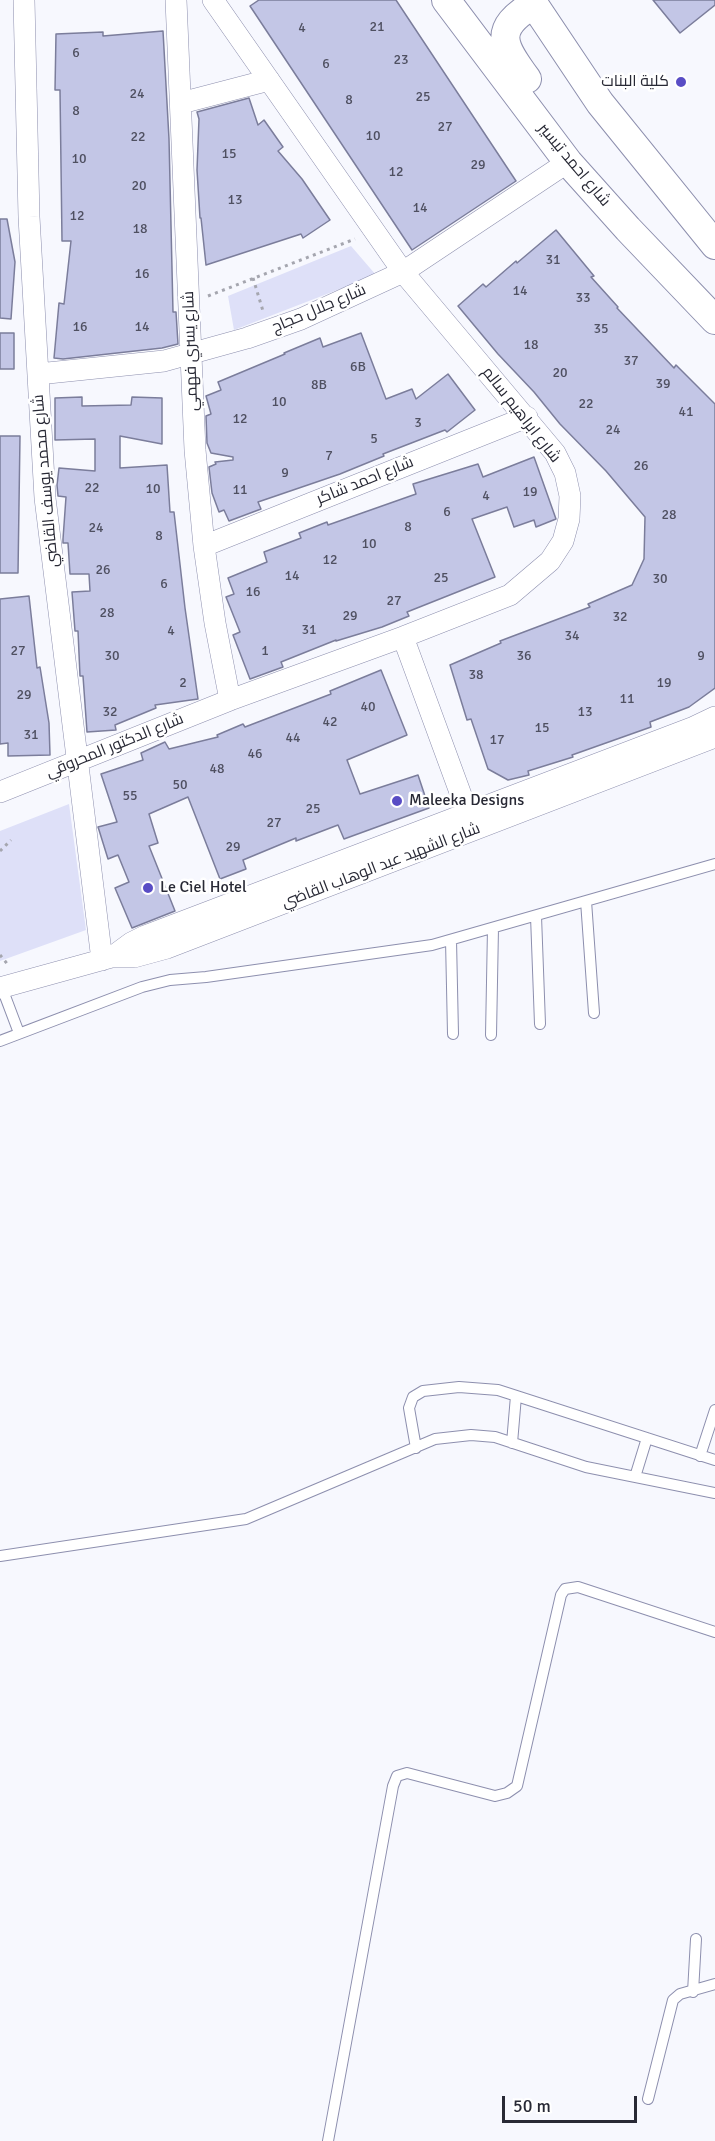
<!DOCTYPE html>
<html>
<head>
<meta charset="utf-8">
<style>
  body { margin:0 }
  #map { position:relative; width:715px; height:2141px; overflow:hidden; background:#f7f8fe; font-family:Signika,sans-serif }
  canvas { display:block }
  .scale { position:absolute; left:502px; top:2096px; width:135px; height:27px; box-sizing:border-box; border:3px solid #282935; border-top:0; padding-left:8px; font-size:18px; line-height:21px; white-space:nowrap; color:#282935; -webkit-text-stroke:4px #fff; paint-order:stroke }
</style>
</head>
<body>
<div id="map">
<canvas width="715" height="2141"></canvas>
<div class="scale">50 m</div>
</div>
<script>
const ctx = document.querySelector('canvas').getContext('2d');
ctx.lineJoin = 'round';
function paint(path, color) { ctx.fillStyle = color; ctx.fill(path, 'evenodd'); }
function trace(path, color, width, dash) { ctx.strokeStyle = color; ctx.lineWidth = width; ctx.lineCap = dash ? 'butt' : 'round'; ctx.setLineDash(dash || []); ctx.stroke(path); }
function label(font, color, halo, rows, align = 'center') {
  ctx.font = font + ' Signika,Cairo,sans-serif'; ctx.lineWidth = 5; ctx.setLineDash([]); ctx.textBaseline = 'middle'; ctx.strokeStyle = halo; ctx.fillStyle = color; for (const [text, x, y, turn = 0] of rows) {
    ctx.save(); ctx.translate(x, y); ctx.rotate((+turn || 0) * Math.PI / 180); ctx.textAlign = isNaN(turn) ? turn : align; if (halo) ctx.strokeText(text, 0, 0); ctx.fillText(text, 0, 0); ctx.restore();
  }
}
paint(new Path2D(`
  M351 246 376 275 234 330 228 296Z
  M69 804 86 930 0 961V831Z`), '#dee0f8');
const building = new Path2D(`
  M259 0H396L516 181 412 250 250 6Z
  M653 0H715V5L680 33Z
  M163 31 169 139 173 312H176L178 344 162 348 63 359 54 358 59 303 64 304 71 241H62L60 90H55L56 34 103 32V36Z
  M249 98 258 125 264 120 283 147 278 151 302 179 330 220 303 238 301 234 206 265 201 218H200L197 170 199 119 197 112Z
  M0 219H7L15 262 11 319 0 318Z
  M556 230 594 276 591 277 618 307 617 308 674 368 676 365 715 404V688L689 707 650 722 651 727 572 755 573 757 528 771 529 775 508 780 488 769 471 719 467 720 450 665 501 643 500 641 590 607 588 604 632 585 644 559 645 517 606 471 560 424 534 392 498 354 458 306 483 284 486 287 516 261 517 263Z
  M0 333H14V369H0Z
  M361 333 386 399 412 389 416 399 448 374 475 410 447 432 445 430 383 454 384 456 340 474 258 502 261 509 229 521 224 510 219 512 212 493 209 467 216 464 215 462 233 460V457L211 453 207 443 206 416 211 414 206 396 221 390 218 382 285 354 284 353 320 338 323 347Z
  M82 397V406L131 405 132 397 162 398V444L120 436V468L167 465 170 512H174L185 608 198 699 155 705 156 708 115 725 116 730 87 732 83 676H80L78 631H75L72 592 90 591 89 574H70L68 543H63V539L66 497 58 496 57 485 59 468 95 471V439L55 440V398Z
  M0 436H20L18 573H0Z
  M534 457 556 519 536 527 534 520 514 527 507 507 472 519 495 577 407 612 409 616 382 627 336 641V640L281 662 283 667 250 679 233 635 240 632 226 597 234 594 228 578 267 562 264 552 301 538 299 533 327 522 328 525 416 494 413 484 478 464 483 477Z
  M29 596 37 668 40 667 49 723 50 755 8 756V743L0 744V599Z
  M381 670 407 735 347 760 360 794 418 775 429 808 344 839 338 825 296 841V838L243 860 246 869 220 879 188 797 149 814 158 843 149 846 175 911 132 928 115 888 129 882 118 855 108 859 99 830 98 827 117 822 101 774 143 760 141 753 165 742 169 749 218 737 217 735 243 724 245 727 331 694 330 691Z`);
paint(building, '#c3c6e6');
trace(building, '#7b7d9b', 1.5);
const service = new Path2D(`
  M586 901 594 1013
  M536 916 540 1024
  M451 940 453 1034
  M2 988 19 1033
  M491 1035 493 928
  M0 1041 142 987 170 980 206 977 432 945 715 864
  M512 1443 516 1396
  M416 1448 409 1408 413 1397 423 1391 459 1387 498 1390 715 1460
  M700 1456 715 1410
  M635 1477 647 1438
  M0 1556 246 1519 435 1439 471 1435 495 1437 586 1467 715 1493
  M693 1992 696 1939
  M648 2099 673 2000 680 1994 715 1984
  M328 2141 393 1786 397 1776 407 1773 495 1796 507 1793 517 1786 561 1595 565 1589 578 1587 715 1632`);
const minor = new Path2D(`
  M24 0 29 217 45 498 102 960
  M176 0 195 450 204 546 215 623 230 700
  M181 103 269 80
  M38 374 164 361 247 338 301 319 403 272 568 162
  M204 546 527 417
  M403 637 468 814
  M0 792 230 700 403 637 510 595 550 561 563 541 569 519 570 496 565 473 555 453 403 272 213 0
  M112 957 131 943 145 936 694 727 715 717
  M0 988 112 957H134L167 948 715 737`);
const secondary = new Path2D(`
  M446 0 568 162 628 229 715 320
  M531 0 600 103 715 245
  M527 79C502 45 492 29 534 4`);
trace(service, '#8d8fae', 12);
trace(minor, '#8d8fae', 22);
trace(secondary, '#8d8fae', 30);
trace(new Path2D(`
  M253 278 263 311
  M208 296 355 239
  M0 851 11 840
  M0 955 9 966`), '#a5a6af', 3, [3, 4.5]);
trace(service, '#fff', 10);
trace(minor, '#fff', 21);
trace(secondary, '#fff', 28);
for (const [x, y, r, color] of [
  [681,82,6,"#594dc5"],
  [397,801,6,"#594dc5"],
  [148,888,6,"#594dc5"]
]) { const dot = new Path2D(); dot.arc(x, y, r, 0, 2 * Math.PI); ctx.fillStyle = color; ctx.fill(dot); trace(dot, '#fff', 2); }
label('14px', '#4f5061', null, [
  ["21",377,27],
  ["4",302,28],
  ["6",76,53],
  ["23",401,60],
  ["6",326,64],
  ["24",137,94],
  ["25",423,97],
  ["8",349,100],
  ["8",76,111],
  ["27",445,127],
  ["10",373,136],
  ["22",138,137],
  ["15",229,154],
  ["10",79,159],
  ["29",478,165],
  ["12",396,172],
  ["20",139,186],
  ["13",235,200],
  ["14",420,208],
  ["12",77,216],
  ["18",140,229],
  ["31",553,260],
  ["16",142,274],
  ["14",520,291],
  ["33",583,298],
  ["16",80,327],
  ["14",142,327],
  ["35",601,329],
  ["18",531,345],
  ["37",631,361],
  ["6B",358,367],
  ["20",560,373],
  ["39",663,384],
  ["8B",319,385],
  ["10",279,402],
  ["22",586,404],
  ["41",686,412],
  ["12",240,419],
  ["3",418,423],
  ["24",613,430],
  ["5",374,439],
  ["7",329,456],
  ["26",641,466],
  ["9",285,473],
  ["22",92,488],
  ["10",153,489],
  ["11",240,490],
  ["19",530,492],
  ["4",486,496],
  ["6",447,512],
  ["28",669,515],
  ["8",408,527],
  ["24",96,528],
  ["8",159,536],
  ["10",369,544],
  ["12",330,560],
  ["26",103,570],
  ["14",292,576],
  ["25",441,578],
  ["30",660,579],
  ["6",164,584],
  ["16",253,592],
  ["27",394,601],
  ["28",107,613],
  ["29",350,616],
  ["32",620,617],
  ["31",309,630],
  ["4",171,631],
  ["34",572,636],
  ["27",18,651],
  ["1",265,651],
  ["30",112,656],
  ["36",524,656],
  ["9",701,656],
  ["38",476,675],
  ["2",183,683],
  ["19",664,683],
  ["29",24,695],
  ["11",627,699],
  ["40",368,707],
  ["32",110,712],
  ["13",585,712],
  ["42",330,722],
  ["15",542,728],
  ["31",31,735],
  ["44",293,738],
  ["17",497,740],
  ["46",255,754],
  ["48",217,769],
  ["50",180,785],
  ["55",130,796],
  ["25",313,809],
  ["27",274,823],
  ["29",233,847]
]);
label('16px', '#282935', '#fff', [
  ["كلية البنات",669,82,"right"],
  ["Maleeka Designs",409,801],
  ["Le Ciel Hotel",160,888]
], 'left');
label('16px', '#282935', '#fff', [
  ["شارع احمد تيسير",574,165,50],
  ["شارع جلال حجاج",319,309,-23],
  ["شارع يسري فهمي",191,351,-92],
  ["شارع ابراهيم سالم",521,415,52],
  ["شارع محمد يوسف القاضي",46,481,-95],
  ["شارع احمد شاكر",365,481,-22],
  ["شارع الدكتور المحروقي",115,746,-22],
  ["شارع الشهيد عبد الوهاب القاضي",381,866,-21]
]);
</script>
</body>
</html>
